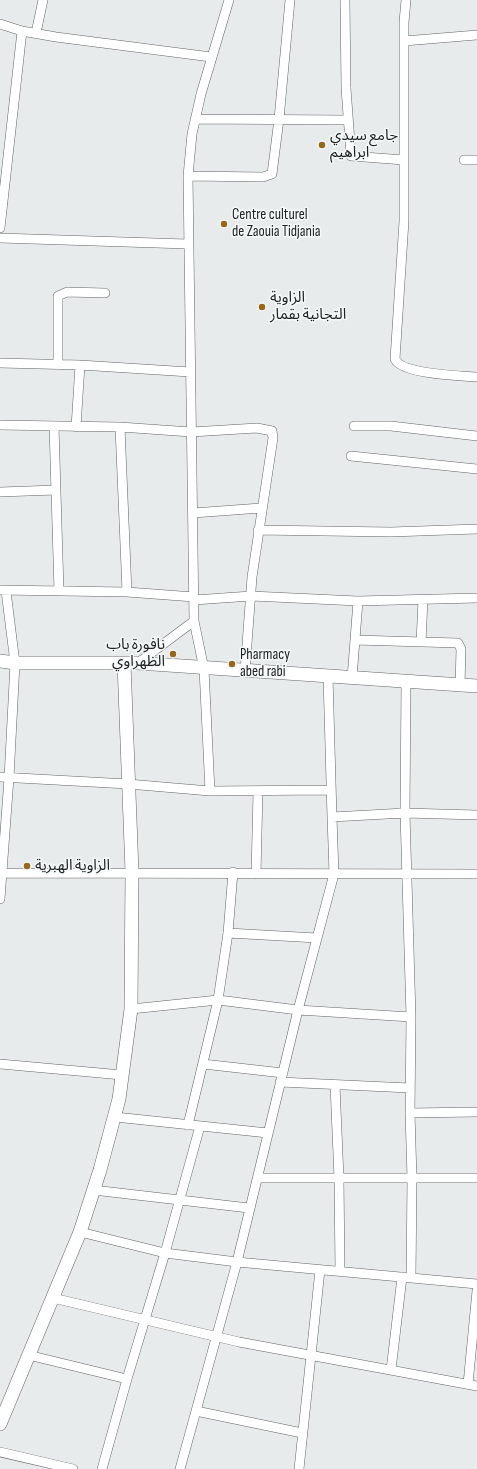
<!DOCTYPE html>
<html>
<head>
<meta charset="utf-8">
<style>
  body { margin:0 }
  canvas { display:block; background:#e7ebeb }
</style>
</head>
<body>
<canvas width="477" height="1469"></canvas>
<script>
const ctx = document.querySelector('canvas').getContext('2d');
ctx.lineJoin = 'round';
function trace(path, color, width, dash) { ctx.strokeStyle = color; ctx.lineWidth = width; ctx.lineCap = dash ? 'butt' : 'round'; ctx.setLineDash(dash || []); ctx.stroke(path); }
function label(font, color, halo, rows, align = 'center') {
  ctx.font = font + ' "Sofia Sans Condensed","Noto Sans Arabic",sans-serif'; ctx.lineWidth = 3; ctx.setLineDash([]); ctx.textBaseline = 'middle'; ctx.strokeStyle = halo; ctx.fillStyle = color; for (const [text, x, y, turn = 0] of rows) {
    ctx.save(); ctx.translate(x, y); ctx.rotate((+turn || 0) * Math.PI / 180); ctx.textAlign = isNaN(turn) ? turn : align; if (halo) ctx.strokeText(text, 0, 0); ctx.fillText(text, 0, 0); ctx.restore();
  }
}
const street = new Path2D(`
  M345 0 346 88 351 156 404 160
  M406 0 404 22V221L395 359C401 374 461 376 477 377
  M0 24 22 31 56 37 211 57
  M36 33 43 0
  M404 41 477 35
  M195 119 348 120
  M464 160H477
  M188 176 263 177 272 174 279 119 290 0
  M0 228 22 31
  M0 238 187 244
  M0 363 80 365 190 372
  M58 365V296L67 292 105 293
  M0 425 120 427 191 432 257 428 272 431 273 438 252 577 245 671
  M54 426 59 591
  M354 426H391L477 436
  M76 427 80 365
  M120 427 127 592
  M351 456 477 469
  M0 492 56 490
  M193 513 261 508
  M258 530 391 532 477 529
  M0 590 127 592 194 597
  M194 600 251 596 358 601 352 678
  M358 601 477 598
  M355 640 458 643 461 649 460 685
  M421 642 423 600
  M138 663 194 621
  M328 676 332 817
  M0 777 128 784 210 791 330 790
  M210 791 204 669 194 621 188 176 192 134 201 94 229 0
  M0 873 477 874
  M256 874 258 792
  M0 899 9 778 15 663 6 591
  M228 933 317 938
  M131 1009 218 1000 298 1010 411 1017 405 813 406 682
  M411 1017 410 1113 477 1112
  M0 1064 122 1075
  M203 1064 283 1073
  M280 1082 410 1088
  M335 1085 339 1178 340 1272
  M410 1113 412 1178 411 1278
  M115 1117 268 1133
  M188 1125 218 1000 228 933 233 872
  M258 1178H477
  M93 1190 249 1208
  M80 1232 165 1253 237 1262 477 1284
  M53 1298 239 1342 477 1386
  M28 1355 127 1379
  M391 1370 402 1277
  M468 1384 477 1291
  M196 1411 302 1433
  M0 1452 73 1469
  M102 1469 127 1379 165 1253 200 1126
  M180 1469 237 1262 298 1010 334 874 332 817 405 813 477 815
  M299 1469 320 1270`);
const secondary = new Path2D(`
  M0 661 15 663H138L477 686
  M0 1424 80 1232 100 1170 119 1099 131 1009 132 872 124 663`);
trace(street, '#616565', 10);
trace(secondary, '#616565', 14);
trace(street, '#fff', 9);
trace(secondary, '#fff', 13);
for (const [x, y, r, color] of [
  [322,145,4,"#976819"],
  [224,224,4,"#976819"],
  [262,307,4,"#976819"],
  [173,654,4,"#976819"],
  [232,664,4,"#976819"],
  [27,866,4,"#976819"]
]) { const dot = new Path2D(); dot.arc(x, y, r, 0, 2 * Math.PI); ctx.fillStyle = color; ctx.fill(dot); trace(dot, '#f4f9f9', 1.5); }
label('15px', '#212222', '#f4f9f9', [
  ["جامع سيدي",330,136],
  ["ابراهيم",330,153],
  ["Centre culturel",232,215],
  ["de Zaouia Tidjania",232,232],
  ["الزاوية",270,298],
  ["التجانية بقمار",270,315],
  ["نافورة باب",165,645,"right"],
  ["الظهراوي",165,662,"right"],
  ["Pharmacy",240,655],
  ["abed rabi",240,672],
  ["الزاوية الهبرية",35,866]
], 'left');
</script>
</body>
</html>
